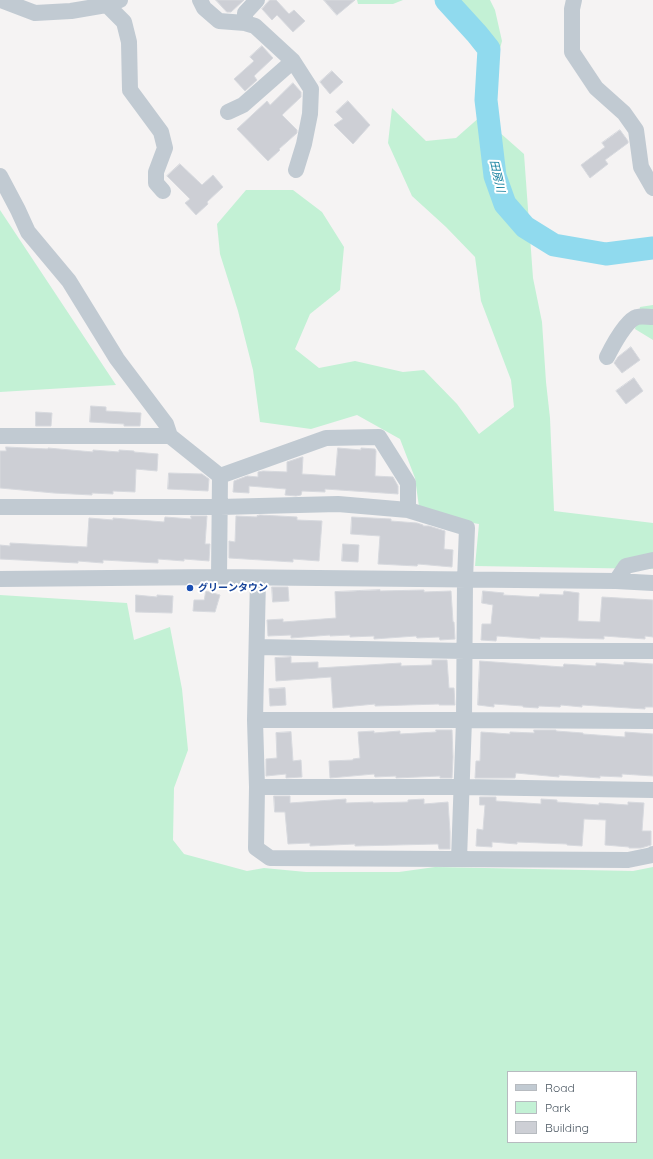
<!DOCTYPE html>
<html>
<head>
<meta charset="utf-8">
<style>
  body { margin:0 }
  #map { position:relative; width:653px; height:1159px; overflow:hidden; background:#f5f3f3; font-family:Quicksand,sans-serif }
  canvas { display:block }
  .legend { position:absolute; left:507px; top:1071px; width:130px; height:72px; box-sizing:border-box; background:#fff; border:1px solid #b7bbc0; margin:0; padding:5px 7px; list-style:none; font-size:12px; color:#4a5661 }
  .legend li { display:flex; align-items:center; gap:8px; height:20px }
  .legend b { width:20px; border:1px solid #b7bbc0 }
</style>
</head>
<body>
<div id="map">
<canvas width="653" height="1159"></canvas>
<ul class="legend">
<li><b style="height:5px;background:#c1cad2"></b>Road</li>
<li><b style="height:11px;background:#c3f1d5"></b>Park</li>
<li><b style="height:11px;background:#cdcfd5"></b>Building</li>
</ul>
</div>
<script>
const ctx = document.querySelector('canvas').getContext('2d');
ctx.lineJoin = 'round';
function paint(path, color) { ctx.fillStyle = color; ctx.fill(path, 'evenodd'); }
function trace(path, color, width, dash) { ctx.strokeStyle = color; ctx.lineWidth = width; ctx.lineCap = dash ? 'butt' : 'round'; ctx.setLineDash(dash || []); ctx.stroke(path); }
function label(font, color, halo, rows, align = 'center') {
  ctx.font = font + ' Quicksand,"Noto Sans JP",sans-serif'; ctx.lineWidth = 4; ctx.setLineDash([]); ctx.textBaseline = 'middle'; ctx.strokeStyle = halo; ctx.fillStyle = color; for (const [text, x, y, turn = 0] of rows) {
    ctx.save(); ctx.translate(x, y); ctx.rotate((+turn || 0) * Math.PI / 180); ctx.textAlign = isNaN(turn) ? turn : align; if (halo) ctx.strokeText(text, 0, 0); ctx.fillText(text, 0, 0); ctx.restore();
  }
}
paint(new Path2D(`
  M357 0H403L393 4H358Z
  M440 0H490L495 10 502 41 497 60H489L450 4Z
  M392 108 426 141 456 138 481 116 524 154 533 278 542 322 546 382 550 418 554 511 653 523V569L475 566 479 524 420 514 415 478 400 439 357 415 311 429 260 422 253 370 238 311 220 254 217 224 246 190H293L322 212 344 247 340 290 310 314 295 349 319 368 355 361 403 372 424 370 457 404 479 434 514 407 511 380 481 301 475 257 446 227 412 196 388 143Z
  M0 210 116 385 0 392Z
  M653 305V340L635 329 640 307Z
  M0 595 127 603 134 640 170 627 182 689 188 750 174 788 173 840 184 854 247 871 264 868 306 872H399L435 867 633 871 653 867V1159H0ZM508 1072H636V1142H508Z`), '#c3f1d5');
trace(new Path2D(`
  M446 0 477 34 489 49 486 100 495 176 505 204 525 227 554 245 606 254 653 248`), '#90daee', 23);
const building = new Path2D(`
  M216 0H244L231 12H227Z
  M270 0H276L289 14 294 10 305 21 293 32 277 15 272 20 262 9Z
  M324 0H355L337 15Z
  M262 46 273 58 254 76 257 80 245 91 234 79 254 61 250 57Z
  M332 71 343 82 330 94 320 82Z
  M293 83 301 92V97L282 115 297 130V133L279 149 280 150 268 161 237 129 267 101 270 105Z
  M348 101 370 125 353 144 334 125 343 119 336 112Z
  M620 130 628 141V143L605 160 608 164 590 178 581 165 605 147 602 143Z
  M180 164 202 185 213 175 223 187 207 202 208 204 196 215 185 203 190 199 167 176Z
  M631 347 640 360 622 373 614 363 618 357Z
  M634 378 643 391 626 404 616 391Z
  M91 406 106 407V411L141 413 140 426H124V424L90 422Z
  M36 412 52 413 51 426H36Z
  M6 447 48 449V448L93 452V450L119 452V450L134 451V452L158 454 157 471 136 469 135 492 113 491V494L92 493V495L54 493 0 488V451H6Z
  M338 448 361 450V448L375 449 376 451 375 476 393 477 398 486V494L325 489V492L302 491 301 495 296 496 285 495 286 489 249 486V493L233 492 234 481 247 476 258 477V472L263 471 287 472V462L302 457H303L302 474 335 476Z
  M169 473 202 474 209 479 208 491 168 489Z
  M260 515 297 517V520L322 521 319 561 293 559V562L229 558V541L235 542 236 516 257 517V516Z
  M191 516H207L205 544H210L209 561 184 559V561L158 559V563L103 560V563L78 561V563L0 559V545L10 546V543L87 547 89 518 113 520V518L164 522 165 517 191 519Z
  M352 517 391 519V521L417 523 423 525V526H429L445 531 444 549 453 550 452 567 418 564 417 566 378 564 380 536 351 534Z
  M343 544 359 545 358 562 342 561Z
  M272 587H288L289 601 273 602Z
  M380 590V591L424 590V592L451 591 453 622H454L455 639 440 640 439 637 417 638 416 636 374 639V636L350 637V635L330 636V635L291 638V635L268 636 267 620 283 619V622L336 618 335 592Z
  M206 591 220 595 215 612 193 611 194 600H204Z
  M483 591 504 593 503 595 539 597 540 594 563 595 564 591 579 593 578 621 600 622 602 597 653 600V637L645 636V639L604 636V639L540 637V639L497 636 496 641 481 640 482 624H491L493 605 482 603Z
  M136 595 157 597V595L173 596 172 613 136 612Z
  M291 657V663L318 662V668L401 663V666L432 665V660H447L449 688H454L455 705H439V704L375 706V704L333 708 331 677 276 681 275 658Z
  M480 661 563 667 564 664 596 666V663L624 665V662L653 664V707H645V709L582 705V707L561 705 560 707 539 706 538 708 523 707V706L494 704V707L478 705Z
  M285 688 286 705 270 706 269 689Z
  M436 730H452L453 757 452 778H440V776L396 778V776L375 777 374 774 330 778 329 761 353 760V759L360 758 358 732 374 731V733L400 731V734L436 732Z
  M534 730H556V731L583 733V734L625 737V732L653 734V776L622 774V777L600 776V778L559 775V777L516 773 515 778H475L476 761H480L481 732 510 734V732L534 733Z
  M291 732 293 761 301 760 302 777 286 778V774L266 776V759L277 758 276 733Z
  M274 796H290V803L346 799V803L373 802V803L408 802V800L424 799V804L448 802 450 832V849H439L438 844 355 846V844L310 846V843L288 844 285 812H275Z
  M480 797H496V801L541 804V799L557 800V802L599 805V803L628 805V802L644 803 642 831H651V845L641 848H629V847L605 845 606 820 584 819 582 846 567 845V844L517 842V844L492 842V847L476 846 477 829 483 830 485 805H480Z`);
paint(building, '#cdcfd5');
trace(building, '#d7d9de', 1);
trace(new Path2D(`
  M1 0 35 13 71 11 106 5 120 0
  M102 0 124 22 129 42 130 90 161 132 165 148 156 172V183L163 191
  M200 0 204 8 219 21 245 23 255 26 293 61 311 89 310 114 304 144 296 170
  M574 0 572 9V52L596 88 624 113 636 130 641 167 653 188
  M245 23V13L257 0
  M228 112 243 105 293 61
  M0 176 18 210 28 232 69 281 117 359 166 424 170 436 220 476
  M607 357C612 347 626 320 637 317 642 316 648 317 653 317
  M0 436H170
  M220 476 326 438 379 437 408 483V510L467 528 465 580 464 720 459 859
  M0 507H220L338 504 408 510
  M219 577 220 476
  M258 578 255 720 257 787 256 848 270 858 628 860 652 855 653 854
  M0 579 219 577 616 581 653 583
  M616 581 626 566 653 560
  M257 647 465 651H653
  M255 720H464L653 721
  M257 787H462L653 790`), '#c1cad2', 16);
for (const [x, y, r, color] of [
  [190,588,4,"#1a4fb4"]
]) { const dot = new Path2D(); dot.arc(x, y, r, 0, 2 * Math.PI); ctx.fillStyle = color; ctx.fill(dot); trace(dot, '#fff', 1.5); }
label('bold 10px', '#164399', '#fff', [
  ["グリーンタウン",198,588]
], 'left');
label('italic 11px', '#0c7c9b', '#fff', [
  ["田房川",497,176,77]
]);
</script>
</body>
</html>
